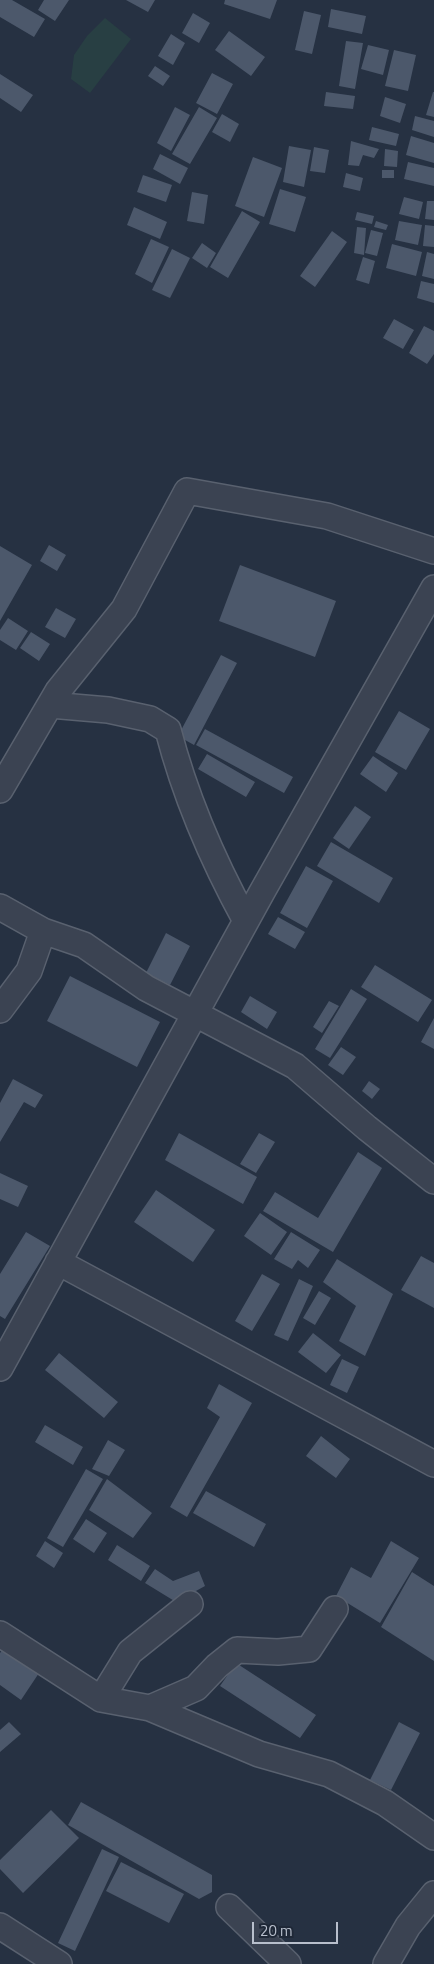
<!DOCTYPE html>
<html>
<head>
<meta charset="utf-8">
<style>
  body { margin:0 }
  #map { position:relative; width:434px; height:1964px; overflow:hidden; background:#263142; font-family:"Titillium Web",sans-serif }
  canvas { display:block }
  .scale { position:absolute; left:252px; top:1922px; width:86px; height:22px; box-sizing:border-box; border:2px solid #b8bfcc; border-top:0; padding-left:6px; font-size:15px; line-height:18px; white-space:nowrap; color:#b8bfcc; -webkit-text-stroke:4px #1f2837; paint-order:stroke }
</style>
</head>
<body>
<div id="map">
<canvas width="434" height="1964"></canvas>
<div class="scale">20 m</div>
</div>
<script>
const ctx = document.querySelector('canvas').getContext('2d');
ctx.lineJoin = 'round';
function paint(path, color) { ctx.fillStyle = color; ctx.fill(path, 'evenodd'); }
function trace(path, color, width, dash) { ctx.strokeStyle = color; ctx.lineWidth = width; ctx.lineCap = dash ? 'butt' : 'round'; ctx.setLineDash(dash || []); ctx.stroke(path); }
paint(new Path2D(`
  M105 18 131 39 90 93 71 79 74 55 87 36Z`), '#283f43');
paint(new Path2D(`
  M0 0H12L45 19 34 37 0 17Z
  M44 0H69L55 21 38 10Z
  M126 0H155L148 12Z
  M225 0H277L270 19 224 4Z
  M331 9 366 16 362 34 328 27Z
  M304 11 321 15 312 54 295 50Z
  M193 13 210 23 199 43 182 33Z
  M229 31 265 57 251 76 215 50Z
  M171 34 185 43 173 65 158 56Z
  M346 41 363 43 355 89 339 86Z
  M368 45 389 50 383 75 361 69Z
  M394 50 416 55 408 91 385 86Z
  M155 66 170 76 163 86 148 76Z
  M212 73 233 84 217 114 196 103Z
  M0 74 33 95 21 112 0 98Z
  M326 92 355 96 353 109 324 106Z
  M433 92H434V117L426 115Z
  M385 97 406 104 400 123 380 116Z
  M175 107 190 115 171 151 157 143Z
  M199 107 217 118 190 164 172 154Z
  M222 114 239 124 230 142 212 132Z
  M415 116 434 121V137L412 130Z
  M372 127 399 134 396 146 369 140Z
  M411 136 434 143V163L406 155Z
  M351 141 379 149 374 158 363 155 359 166 348 165Z
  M289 146 311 150 304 187 283 182Z
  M314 147 329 150 325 173 310 171Z
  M385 149 398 151 397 167 384 166Z
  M160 154 188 168 180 184 153 169Z
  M253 157 282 168 264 217 235 206Z
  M408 162 434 168V186L404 179Z
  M382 170H394V178H382Z
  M346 173 363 178 360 191 343 187Z
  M143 175 172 185 166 202 137 192Z
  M280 189 306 197 295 232 269 224Z
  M192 192 208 195 204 224 187 221Z
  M404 197 423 202 419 219 399 214Z
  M427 201H434V220L425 219Z
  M134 207 167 222 160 239 127 225Z
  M242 211 260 222 228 278 210 267Z
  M357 212 374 216 372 224 355 220Z
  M376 221 388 225 386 230 374 227Z
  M399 221 422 225 418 245 395 240Z
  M425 225 434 226V247L423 246Z
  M357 227 366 228 364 255 354 253Z
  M371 230 383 233 377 256 365 253Z
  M332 231 347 242 315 287 300 276Z
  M151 239 169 247 152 283 135 274Z
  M202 243 216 253 207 268 192 258Z
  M392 244 422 252 416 276 386 268Z
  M172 249 190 258 170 298 152 290Z
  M427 252 434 254V279L422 276Z
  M363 257 375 261 369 284 356 280Z
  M421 281 434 284V303L417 298Z
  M394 319 414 330 403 349 383 338Z
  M424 326 434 331V354L427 364 409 353Z
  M49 545 66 555 57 571 40 561Z
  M0 546 32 565 0 621Z
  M240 565 336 601 315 657 219 621Z
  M56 608 76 619 65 638 45 627Z
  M8 618 28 631 16 650 0 640V630Z
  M31 632 50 644 39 661 20 648Z
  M221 655 237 663 194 745 178 736Z
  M399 711 430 729 406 770 375 752Z
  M205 729 293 777 284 793 196 745Z
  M207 754 255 782 246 797 198 769Z
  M373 756 398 773 386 792 360 774Z
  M355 806 371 817 349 849 333 838Z
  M331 842 393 878 379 903 317 866Z
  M306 866 333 881 307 928 280 913Z
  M278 917 305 932 295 949 268 934Z
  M166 933 190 946 170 985 146 973Z
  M375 965 432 1000 418 1022 361 987Z
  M70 976 160 1022 137 1067 47 1021Z
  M351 989 367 999 330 1058 315 1049Z
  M250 996 277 1012 267 1029 241 1012Z
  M329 1001 339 1006 322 1033 313 1027Z
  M434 1018V1049L421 1042Z
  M341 1047 356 1057 343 1075 328 1065Z
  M13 1079 43 1095 35 1108 24 1102 0 1142V1103Z
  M369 1081 380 1089 372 1099 362 1091Z
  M179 1133 257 1177 243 1204 165 1160Z
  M259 1133 275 1142 256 1173 240 1164Z
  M358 1152 382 1168 333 1252 263 1211 275 1192 318 1218Z
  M0 1173 28 1186 18 1207 0 1199Z
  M156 1190 215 1230 193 1262 134 1222Z
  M260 1213 287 1232 271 1255 244 1236Z
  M26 1232 50 1246 5 1319 0 1316V1274Z
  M291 1232 320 1250 308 1268 298 1260 292 1269 274 1259Z
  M421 1256 434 1263V1308L401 1290Z
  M337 1259 393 1294 365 1356 339 1341 356 1306 323 1282Z
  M262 1274 280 1284 252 1331 235 1321Z
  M299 1279 313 1286 288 1341 274 1335Z
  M319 1291 331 1298 315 1325 303 1318Z
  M313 1333 341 1355 326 1373 298 1352Z
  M59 1353 118 1402 104 1418 45 1370Z
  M342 1359 359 1367 347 1393 330 1385Z
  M219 1384 252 1403 187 1517 170 1507 220 1417 207 1408Z
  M45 1425 83 1447 73 1465 35 1442Z
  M321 1436 350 1459 336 1478 306 1456Z
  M108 1440 125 1450 109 1476 92 1469Z
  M86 1469 103 1479 63 1547 47 1538Z
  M107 1479 152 1513 133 1538 89 1510Z
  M206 1491 266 1524 254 1547 193 1513Z
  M86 1519 107 1533 94 1553 73 1539Z
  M45 1541 63 1553 54 1568 36 1556Z
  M391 1541 419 1558 380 1623 336 1596 351 1567 371 1578Z
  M117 1545 150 1566 141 1581 108 1560Z
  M155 1569 173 1581 199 1571 205 1586 176 1602 145 1583Z
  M412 1572 434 1586V1661L381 1627Z
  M4 1648 39 1673 21 1700 0 1685V1653Z
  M236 1663 316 1715 300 1738 220 1686Z
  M9 1722 21 1734 0 1752V1730Z
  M399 1722 420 1733 391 1790 370 1780Z
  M81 1802 212 1875V1892L199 1899 68 1825Z
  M51 1810 79 1838 23 1893 0 1869V1860Z
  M102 1849 119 1857 75 1951 58 1943Z
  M121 1862 184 1894 169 1923 106 1891Z`), '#4c586b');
const minor = new Path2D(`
  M50 705 108 710 150 719 168 730C185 796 213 861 246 921
  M0 790 58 691 124 609 187 491 327 516 434 551
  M0 907 43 931 84 945 146 988 295 1066 367 1128 434 1181
  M0 1010 29 971 43 931
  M58 1262 434 1464
  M0 1368 262 892 434 588
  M0 1634 101 1699 150 1708 259 1754 329 1774 385 1803 434 1837
  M101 1699 130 1652 190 1604
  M150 1708 196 1688 217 1666 237 1650 278 1652 309 1649 335 1609
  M229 1907 288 1964
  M0 1926 59 1964
  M386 1964 408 1926 434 1894`);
trace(minor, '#59616f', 28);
trace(minor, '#3b4352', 25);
</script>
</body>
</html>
